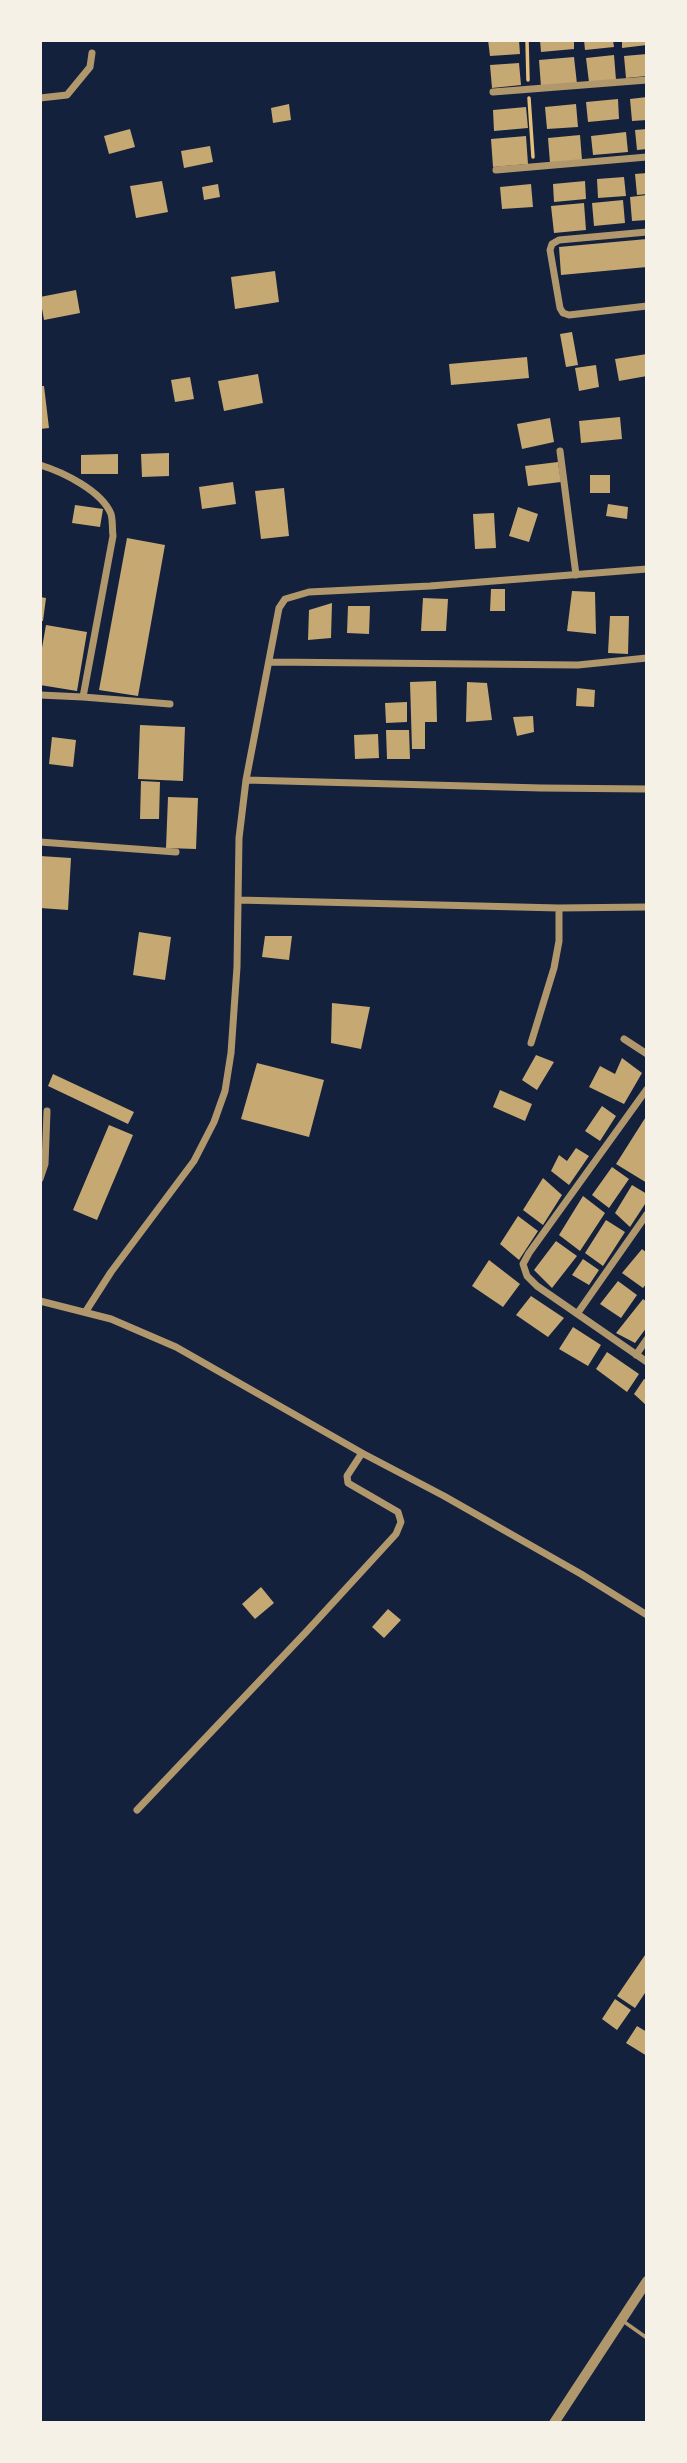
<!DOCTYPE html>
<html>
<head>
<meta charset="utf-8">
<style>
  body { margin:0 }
  #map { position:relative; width:687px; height:2463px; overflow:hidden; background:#14213d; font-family:Karla,sans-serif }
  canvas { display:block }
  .frame { position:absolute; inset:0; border:42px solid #f6f1e7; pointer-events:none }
</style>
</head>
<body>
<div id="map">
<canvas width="687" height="2463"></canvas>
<div class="frame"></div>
</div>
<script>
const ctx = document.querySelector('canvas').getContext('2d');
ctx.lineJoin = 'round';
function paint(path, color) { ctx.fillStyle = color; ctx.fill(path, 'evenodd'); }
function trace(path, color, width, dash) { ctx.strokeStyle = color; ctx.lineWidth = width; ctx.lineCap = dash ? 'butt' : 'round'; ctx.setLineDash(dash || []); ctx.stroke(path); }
paint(new Path2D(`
  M488 40H519L520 54 490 56Z
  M540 40H574V49L541 52Z
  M584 40H613L614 47 585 50Z
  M622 40H647V45L622 48Z
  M647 54V76L626 78 624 56Z
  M614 55 616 80 589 82 586 58Z
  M574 57 577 84 541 87 539 60Z
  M519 63 521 85 492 88 490 65Z
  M647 97V120L632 121 630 99Z
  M618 99 619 119 588 122 586 102Z
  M289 104 291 120 273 123 271 108Z
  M576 104 578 127 547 129 545 107Z
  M526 107 528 128 494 131 493 110Z
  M130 129 135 147 109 154 104 136Z
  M647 129V149L637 150 635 130Z
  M626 132 628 152 593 155 591 136Z
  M580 135 582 160 550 163 548 138Z
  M526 136 528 164 493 167 491 139Z
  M210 146 213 162 184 168 181 151Z
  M647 173V194L637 195 635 174Z
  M624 177 626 196 598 198 597 179Z
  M162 181 168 212 136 218 130 186Z
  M585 181 586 199 554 202 553 184Z
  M218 184 220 197 204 200 202 187Z
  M531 184 533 207 502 209 500 187Z
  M647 195V220L632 221 630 197Z
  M623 200 625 223 594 226 592 203Z
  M584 203 586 230 554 233 551 206Z
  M647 239V267L561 275 559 247Z
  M275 271 279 302 235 309 231 277Z
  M76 290 80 313 44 320 40 297Z
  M572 332 578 365 566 367 560 334Z
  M647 354V376L619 381 615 359Z
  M527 357 529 378 451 385 449 364Z
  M596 365 599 387 579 391 575 368Z
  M258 374 263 403 224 411 218 381Z
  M190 377 194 399 175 402 171 380Z
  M40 386H44L49 428 40 429Z
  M620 417 622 439 581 443 579 421Z
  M550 418 554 442 522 449 517 424Z
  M169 453V476L142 477 141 454Z
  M118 454V474H81V455Z
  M558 462 561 482 528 486 525 466Z
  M590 475H610V493H590Z
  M233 482 236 504 202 509 199 487Z
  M284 488 289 536 261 539 255 491Z
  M608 504 628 507 627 519 606 516Z
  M75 505 103 509 100 527 72 523Z
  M518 507 538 514 529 542 509 536Z
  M494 513 496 548 475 549 473 514Z
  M127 538 165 545 138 696 99 690Z
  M491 589H505V611H490Z
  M572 591 595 592 596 634 567 631Z
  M40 597 46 598 43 621H40Z
  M423 598 448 599 446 631H421Z
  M332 603 331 638 308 640 309 610Z
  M348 606H370L369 634 347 633Z
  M610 616H629L628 654 608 653Z
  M46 625 87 632 77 691 40 685V659Z
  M436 681 437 722H425V749H412L410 682Z
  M467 682 487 683 492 720 466 722Z
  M577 688 595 690 594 707 576 706Z
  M407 702V722L386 723 385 703Z
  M533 716 534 732 517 736 513 717Z
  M140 725 185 727 183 781 138 779Z
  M386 730H409L410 759H387Z
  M378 734 379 758 355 759 354 735Z
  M52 737 76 740 73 767 49 764Z
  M141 781 160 782 159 819H140Z
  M168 797 198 798 196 849 166 848Z
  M40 856 71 858 68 910 40 908Z
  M139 932 171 937 165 980 133 975Z
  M265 936H292L289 960 262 957Z
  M332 1003 370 1007 361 1049 331 1043Z
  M536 1055 554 1062 537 1090 522 1080Z
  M622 1058 642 1073 624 1104 589 1087 600 1066 615 1074Z
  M257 1063 324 1080 309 1137 241 1119Z
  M53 1074 134 1112 128 1124 48 1086Z
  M500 1090 532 1104 525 1121 493 1107Z
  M602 1106 616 1116 600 1141 585 1131Z
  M647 1115V1183L616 1164Z
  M109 1125 133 1135 97 1220 73 1210Z
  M576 1148 589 1156 569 1185 551 1171 559 1155 567 1161Z
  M612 1167 629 1179 609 1208 592 1195Z
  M543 1178 562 1195 543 1225 523 1210Z
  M632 1185 647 1194V1201L630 1227 615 1213Z
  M583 1196 605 1213 580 1251 559 1235Z
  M518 1216 538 1231 519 1260 500 1244Z
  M606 1220 625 1232 603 1266 585 1253Z
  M556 1241 577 1256 552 1288 534 1270Z
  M642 1249 647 1253V1283L643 1288 622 1273Z
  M583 1259 599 1270 589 1285 572 1275Z
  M489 1260 520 1284 503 1307 472 1286Z
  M618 1281 637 1295 621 1318 600 1304Z
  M531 1296 564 1318 548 1337 516 1315Z
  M643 1299 647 1302V1327L635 1343 616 1333Z
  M573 1327 601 1345 588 1366 559 1349Z
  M607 1352 639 1374 627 1392 596 1369Z
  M644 1379 647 1380V1406L634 1394Z
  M261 1587 274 1603 255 1619 242 1604Z
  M388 1609 401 1620 384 1638 372 1627Z
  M645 1955 647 1957V1990L635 2008 617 1996Z
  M615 1999 631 2010 617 2030 602 2019Z
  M637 2026 647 2032V2056L626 2043Z`), '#c6a872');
trace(new Path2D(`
  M527 40 528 80
  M529 98 533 157`), '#e5c07b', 3.5);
trace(new Path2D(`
  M623 2321 647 2338`), '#b1986c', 3.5);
trace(new Path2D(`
  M493 92 647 80
  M40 98 67 95 90 67 92 53
  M496 170 647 157
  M647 232 559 240 552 244 550 250 560 308 563 313 569 315 647 306
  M560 451 576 575
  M40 465C63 472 102 491 111 514 113 521 112 529 113 536L83 697 40 695
  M269 662 578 665 647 658
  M83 697 170 704
  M246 780 541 788 647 789
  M40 842 176 852
  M238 900 559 908 647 907
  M624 1039 647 1054
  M531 1043 554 968 559 941V908
  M647 1089 529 1253 523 1264 527 1276 537 1286 647 1362
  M40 1179 45 1164 47 1111
  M40 1301 111 1319 176 1347 362 1453 444 1496 581 1574 647 1615
  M86 1311 111 1272 194 1161 214 1122 225 1091 231 1053 237 967 239 838 246 780 279 608 285 599 309 592 430 586 647 569
  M577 1314 647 1214
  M636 1355 647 1339
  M137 1810 307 1631 396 1534 401 1522 398 1512 348 1483 347 1476 362 1453`), '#b1986c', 7);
trace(new Path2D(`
  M554 2423 647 2281`), '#b1986c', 10);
</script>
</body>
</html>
